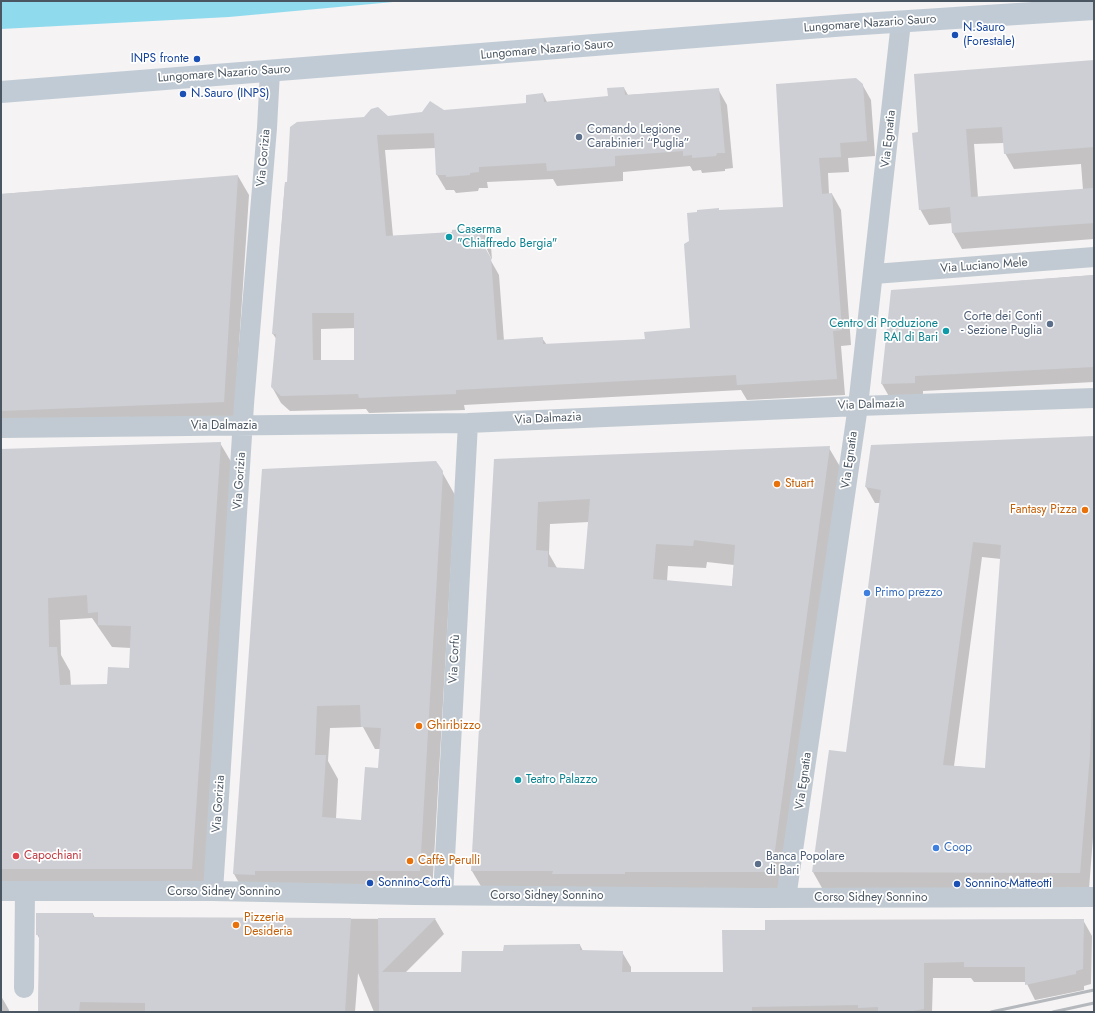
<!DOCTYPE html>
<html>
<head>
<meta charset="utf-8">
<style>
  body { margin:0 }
  #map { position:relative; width:1095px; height:1013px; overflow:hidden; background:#f5f3f3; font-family:Jost,sans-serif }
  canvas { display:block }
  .frame { position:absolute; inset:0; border:2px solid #4a5661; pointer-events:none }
</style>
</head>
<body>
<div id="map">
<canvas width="1095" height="1013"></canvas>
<div class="frame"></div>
</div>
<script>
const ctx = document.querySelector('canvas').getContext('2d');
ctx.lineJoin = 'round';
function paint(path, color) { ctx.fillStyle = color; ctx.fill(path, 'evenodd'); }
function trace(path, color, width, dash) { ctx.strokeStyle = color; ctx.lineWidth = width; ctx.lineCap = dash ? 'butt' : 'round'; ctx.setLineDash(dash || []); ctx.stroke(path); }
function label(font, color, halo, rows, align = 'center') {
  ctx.font = font + ' Jost,sans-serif'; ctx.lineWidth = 3.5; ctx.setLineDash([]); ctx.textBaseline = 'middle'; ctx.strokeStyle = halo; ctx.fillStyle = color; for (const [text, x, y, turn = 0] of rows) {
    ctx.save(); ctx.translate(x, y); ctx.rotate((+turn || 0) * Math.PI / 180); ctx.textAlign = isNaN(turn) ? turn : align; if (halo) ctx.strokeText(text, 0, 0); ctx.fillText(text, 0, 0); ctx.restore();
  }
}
paint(new Path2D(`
  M1 1H404L229 17 1 29Z`), '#90daee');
paint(new Path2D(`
  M1094 61V239L962 249 953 233V223L929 225 920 209 919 133ZM1004 143 1005 153 1014 169 1081 164 1083 190 978 198 974 144Z
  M862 84 871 100 875 156 848 158 849 172 828 173 829 194H832L841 210 851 345 841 346 845 395 747 400 741 390 464 405 465 410 369 413 366 409 290 411 281 403 272 387 277 340 273 334 285 183 388 117 527 104 543 94 547 102 609 97 624 88 628 95 718 89 727 105 733 168 725 169V171L702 173 701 170 693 171 690 166 623 172V181L557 186 553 179 487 182 488 188H479L478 191 456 193 454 190H446L437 175 436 148 385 150 393 236 453 233 473 229 474 231 482 230 491 246 492 260 485 245H482L499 275 504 341 542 338 547 345 646 340 691 329 690 241 719 211 784 208ZM355 328V361H321V329Z
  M238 176 249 195 234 421 1 430V194Z
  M1094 275V382L923 391V399L891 400 882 384 892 291Z
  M1094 437V825L1089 889 822 888 813 872 830 751 847 753 880 503H875L866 487ZM982 557 1001 559 986 769 954 766Z
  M220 443 233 465 205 891H1V450ZM92 618 112 647 131 648 130 669 108 685 71 686 70 671 61 655 60 620Z
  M829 448 842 470 784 894 485 893 472 871 495 460ZM589 522 585 570 557 568 549 554 550 524ZM707 562 734 565 732 587 667 581 668 566 706 568Z
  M263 470 442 472 455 495 432 893 247 897 234 874ZM363 727 375 749H380L379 769 362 821 336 819 338 779 328 761 330 728Z
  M93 914 95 918 435 919 444 934 405 973H462L504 952 580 945 583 951 622 952 631 967V973H724L766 931 1083 920 1092 936 1091 984 1084 986V990L1035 1000 1026 982H974L971 978H933L932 1012H374L358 973 355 1012H38L40 940 37 934Z
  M1 996 9 1010V1012H1Z`), '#0003');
paint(new Path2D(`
  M1094 60V147L1004 154 1002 127 966 129 971 197 1094 188V223L952 233 950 207 919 210 912 133 918 132 914 74Z
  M856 78 863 84 867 141 840 143 841 157 819 158 822 194 832 193 842 330 833 331 837 379 737 385 736 375 456 390V394L359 398 358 394 281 396 271 387 276 334H272L285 182H287L290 127 297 122 364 117 371 109 378 107 388 116 422 112 430 101 444 110 526 103V95L543 93 544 102 608 96 607 88 624 87 625 95 719 88 725 153H717L716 156 692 158V155L683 156V151L615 156V166L547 171 546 163 479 167V172L470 173V175L446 177V175H436L434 133 377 135 386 236 452 232V230L473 228V230L483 229 484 246 491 258 497 340 543 337V344L645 339 644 332 690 328 684 244 689 241 687 213 697 212V210L719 208V210L783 207 776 84ZM312 313H354V360H313Z
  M238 175 224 402 1 411V194Z
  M1094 275V367L915 376V383L881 384 891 290Z
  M1094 436V627L1090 755 1080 873 812 872 829 750 846 752 881 490 865 487 871 445ZM973 542 1001 545 985 768 943 765Z
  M221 442 192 869H1V449ZM87 595 88 613 98 612V625L131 626 129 668 108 667 107 684 60 685 57 647H49L48 598Z
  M830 446 772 872H625V874H552L553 871H471L494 459ZM590 499 584 569 548 567V551L536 550 538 502ZM694 540 735 545 732 586 653 579 656 544 693 546Z
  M436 461 443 471 420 871H255V875L233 874 262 469ZM360 705 361 727 381 728 378 768 365 767 361 820 322 817 326 755H315L317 706Z
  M36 913H93V917L351 918 345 1012H145V1003L80 1002 79 1012H38L39 935H36Z
  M378 918H436L382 972H461L462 951H503L504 945 580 944V950L623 951 622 972H723L722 930H765V920L1084 919 1083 969 1076 971V974L1025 985V967H964V962L924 963V1009L907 1012H878V1007L858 1008V1005L752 1007V1012H379Z`), '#cdcfd5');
trace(new Path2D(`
  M874 274 1094 257
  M1 428 468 423 858 406 1094 398
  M1 891H213L415 895 758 898 1094 897
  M213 891 244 404 267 128 270 71
  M443 895 468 423
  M786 898 858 406 901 22
  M24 988 25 891`), '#c1cad2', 20);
trace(new Path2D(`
  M1 92 847 25 1094 9`), '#c1cbd6', 22);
trace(new Path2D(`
  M991 1012 1094 990
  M1053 1012 1094 1003`), '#b5b8bd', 3);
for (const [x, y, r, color] of [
  [955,35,4,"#1a4fb4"],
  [197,59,4,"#1a4fb4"],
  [183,94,4,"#1a4fb4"],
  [579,137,4,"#5c6f8a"],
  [449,237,4,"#0f9aa8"],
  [1050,324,4,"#5c6f8a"],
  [946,331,4,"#0f9aa8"],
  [777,484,4,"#e8710a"],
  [1085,510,4,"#e8710a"],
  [867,593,4,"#3f7fe0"],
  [419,726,4,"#e8710a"],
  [518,780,4,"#0f9aa8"],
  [936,848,4,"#3f7fe0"],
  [16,856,4,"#e0444e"],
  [410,861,4,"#e8710a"],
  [758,864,4,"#5c6f8a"],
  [370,883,4,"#1a4fb4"],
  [957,884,4,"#1a4fb4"],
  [236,925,4,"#e8710a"]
]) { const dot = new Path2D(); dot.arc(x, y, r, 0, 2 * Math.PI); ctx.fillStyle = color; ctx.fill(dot); trace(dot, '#fff', 1.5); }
label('12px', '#4a5661', '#fff', [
  ["Lungomare Nazario Sauro",870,24,-4],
  ["Lungomare Nazario Sauro",547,50,-5],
  ["Lungomare Nazario Sauro",224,74,-4],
  ["Via Egnatia",889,139,-84],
  ["Via Gorizia",264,158,-85],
  ["Via Luciano Mele",984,266,-4],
  ["Via Dalmazia",871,405,-2],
  ["Via Dalmazia",548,419,-3],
  ["Via Dalmazia",224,426],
  ["Via Egnatia",850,460,-82],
  ["Via Gorizia",240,481,-86],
  ["Via Corfù",455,659,-87],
  ["Via Egnatia",804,781,-82],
  ["Via Gorizia",219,804,-86],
  ["Corso Sidney Sonnino",224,892],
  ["Corso Sidney Sonnino",547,896],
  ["Corso Sidney Sonnino",871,898]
]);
label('12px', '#164399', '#fff', [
  ["N.Sauro",963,28],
  ["(Forestale)",963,42],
  ["INPS fronte",189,59,"right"],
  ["N.Sauro (INPS)",191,94],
  ["Sonnino-Corfù",378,883],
  ["Sonnino-Matteotti",965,884]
], 'left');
label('12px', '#4e5e75', '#fff', [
  ["Comando Legione",587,130],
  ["Carabinieri “Puglia”",587,144],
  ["Corte dei Conti",1042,317,"right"],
  ["- Sezione Puglia",1042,331,"right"],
  ["Banca Popolare",766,857],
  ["di Bari",766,871]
], 'left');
label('12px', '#0d838f', '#fff', [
  ["Caserma",457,230],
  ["\"Chiaffredo Bergia\"",457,244],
  ["Centro di Produzione",938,324,"right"],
  ["RAI di Bari",938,338,"right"],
  ["Teatro Palazzo",526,780]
], 'left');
label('12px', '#c56008', '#fff', [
  ["Stuart",785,484],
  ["Fantasy Pizza",1077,510,"right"],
  ["Ghiribizzo",427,726],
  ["Caffè Perulli",418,861],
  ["Pizzeria",244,918],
  ["Desideria",244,932]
], 'left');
label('12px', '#366cbe', '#fff', [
  ["Primo prezzo",875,593],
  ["Coop",944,848]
], 'left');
label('12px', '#be3a42', '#fff', [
  ["Capochiani",24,856]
], 'left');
</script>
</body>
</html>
